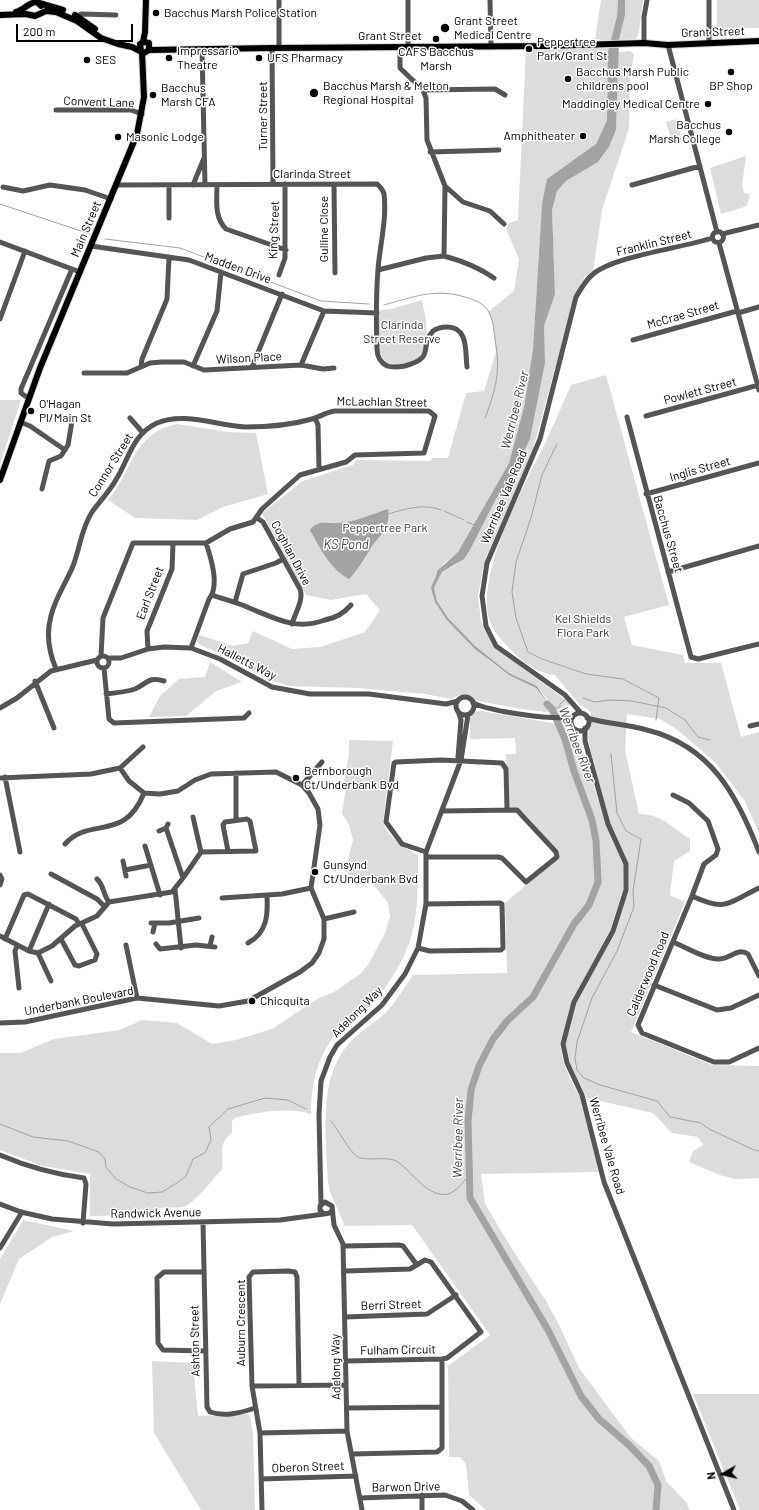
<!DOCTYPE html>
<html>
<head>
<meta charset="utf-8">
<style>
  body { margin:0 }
  #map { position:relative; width:759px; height:1510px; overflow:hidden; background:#fff; font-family:Barlow,sans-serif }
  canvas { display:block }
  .north { position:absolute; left:703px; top:1454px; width:40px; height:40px; -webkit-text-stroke:3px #fff; paint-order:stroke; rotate:262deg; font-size:11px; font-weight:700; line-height:16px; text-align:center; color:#000 }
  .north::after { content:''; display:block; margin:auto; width:14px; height:18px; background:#000; clip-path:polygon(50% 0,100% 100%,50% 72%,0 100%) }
  .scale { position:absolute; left:16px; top:24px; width:117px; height:18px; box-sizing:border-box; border:2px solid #000; border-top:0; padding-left:5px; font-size:12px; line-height:14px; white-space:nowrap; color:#000; -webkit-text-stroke:3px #fff; paint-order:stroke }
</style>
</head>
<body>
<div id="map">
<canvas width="759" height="1510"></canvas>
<div class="north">N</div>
<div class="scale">200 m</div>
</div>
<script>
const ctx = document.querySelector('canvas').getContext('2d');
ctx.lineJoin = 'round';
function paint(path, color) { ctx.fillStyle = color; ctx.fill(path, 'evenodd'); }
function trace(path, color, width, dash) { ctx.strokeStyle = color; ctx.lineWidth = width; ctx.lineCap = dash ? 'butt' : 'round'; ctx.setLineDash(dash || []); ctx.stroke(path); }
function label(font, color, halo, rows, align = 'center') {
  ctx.font = font + ' Barlow,sans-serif'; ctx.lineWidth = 3; ctx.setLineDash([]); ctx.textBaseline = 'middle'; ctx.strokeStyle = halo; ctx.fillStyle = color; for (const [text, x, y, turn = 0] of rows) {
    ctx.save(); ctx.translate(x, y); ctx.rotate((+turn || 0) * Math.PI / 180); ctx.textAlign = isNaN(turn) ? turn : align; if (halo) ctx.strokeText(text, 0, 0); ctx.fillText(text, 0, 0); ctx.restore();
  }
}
paint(new Path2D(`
  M601 0H618L617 16 611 41 595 39Z
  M625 0H643L639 32 636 39 619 40 625 15Z
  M717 0H759V28L717 29Z
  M609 48 607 120 596 144 547 180 542 206 533 349 524 407 509 463 458 552 443 564 434 578 435 602 446 619 492 663 509 675 536 688 554 713 521 709 478 701 470 696 460 695 450 699 425 694 358 688 289 686 268 679 228 657 200 645 197 641 199 635 233 646 248 643 253 631 292 649 320 647 365 632 380 610 366 594 331 600 306 595 262 513 303 481 353 465 357 460 431 461 432 458H448L466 393 484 391 496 352 492 319 488 312 514 291 519 259 506 229 509 223 518 220 526 49Z
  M630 51 634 54 630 77 629 128 602 210 593 271 584 278 574 299 533 449 485 560 478 596 481 621 494 647 570 703 569 709 565 714 559 715 537 686 509 673 475 646 448 618 437 600 434 588 442 572 457 564 470 550 496 499 511 479 530 439 545 363 544 326 555 294 552 210 556 191 566 181 598 162 609 147 616 129 618 52Z
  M676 119 682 140 672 143 666 122Z
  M746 156 742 186 744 193 750 194 747 206 721 214 710 168Z
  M422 300C425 315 433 349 418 359 410 364 399 365 391 366 372 353 378 331 378 310L391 309Z
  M606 375 669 605 624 617 632 645 683 655 685 663H721L741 737 759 732V833L744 800 715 762 675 728 660 719 627 714 625 750 639 814C660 813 673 828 690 839V851L674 861 670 895 685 902 631 1032 712 1065 759 1066V1178L735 1179 720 1175 689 1162 693 1151 703 1145 698 1137 672 1133 653 1113 587 1098 569 1063 565 1045 577 1002 615 931 628 891V864L610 823 589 744C587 734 591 722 591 712L579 704 555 675C539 674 522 662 511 650 504 643 495 633 491 624 472 579 526 482 546 441 555 422 563 403 571 385Z
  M0 400H21L0 465Z
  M177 424 228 432 256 433 268 494 223 507 197 520 135 518 108 500C134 469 132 434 177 424Z
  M210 662 242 682 216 691 186 716 149 717 160 696 179 679 205 677Z
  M481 711 564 725 578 735 606 824 624 865 623 891 610 930 572 1001 560 1045 564 1064 572 1083 580 1097 599 1172 481 1174 485 1204 512 1249 546 1301 560 1327 579 1368 631 1438 659 1461 666 1481 686 1502 690 1510H486L469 1495 466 1464 460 1457H449L448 1366 490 1335 412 1225 345 1226 330 1192 328 1182C327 1134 316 1076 353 1039 364 1028 378 1021 388 1010 398 999 405 986 413 975L507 973 505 903 558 858V852L527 816 517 808H508L506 754H516L515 738 470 739V719L473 712Z
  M349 740 393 741 383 822C388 838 403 847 418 855 418 903 419 938 391 979 386 986 382 994 377 999 368 1009 356 1016 346 1024 319 1047 311 1081 311 1114 288 1107 258 1112 235 1118L232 1121V1133C217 1145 224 1152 222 1169 213 1179 194 1204 183 1207 172 1209 155 1204 148 1215L90 1216V1174L43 1166 0 1150V1053H20L54 1039 120 1030 142 1020 177 1023 212 1044 236 1040 272 1029 317 999 334 992 360 974 368 965 385 933 390 916 388 903 370 880 350 875 345 871 353 840 349 825 342 813 345 794 344 781 349 754Z
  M23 1220 74 1231 52 1237 19 1259 0 1304V1259Z
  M152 1361 193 1363 198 1416 248 1414 250 1416 253 1433 255 1510H201L154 1433Z
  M693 1394H759V1510H740Z`), '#dcdcdc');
paint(new Path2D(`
  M618 0H625V15L619 40 616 130 609 147 598 162 566 181 557 191 552 210 555 294 544 326 545 363 530 439 511 479 496 499 470 550 464 559 442 572 434 588 437 601 448 618 475 646 509 673 537 686 549 705 561 717 559 718 536 688 509 675 475 649 446 619 435 602 431 588 438 570 458 552 509 463 524 407 533 349 542 204 547 179 596 144 607 120 608 52 617 16Z
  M388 509C391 531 378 535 369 551 362 562 358 569 349 579 330 569 320 548 310 530 318 519 327 524 339 523 356 522 372 514 388 509Z`), '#a3a3a3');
trace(new Path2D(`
  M0 204 90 234
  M105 239 180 248 321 301 369 304
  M384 305C413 297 435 288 465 297 471 299 479 301 484 306 493 313 494 330 495 340 501 371 496 389 485 418
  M557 444 542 475 531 518 516 562 512 592 516 618 528 652 542 659 586 674 623 679 659 698 656 720
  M444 511 464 520
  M388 514C405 509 424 503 441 510
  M467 522 474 525
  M583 698 595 702 610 700 632 701 666 708 685 720 698 737 710 740
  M553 709 560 707V704L565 700
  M611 754 617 813 626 831 641 839 633 891 634 907 617 951 592 998 577 1042 575 1058 577 1070 584 1078 600 1085 657 1101 670 1117 701 1123 709 1129 754 1150 759 1151
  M331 1121C337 1128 351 1154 358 1157 370 1162 387 1155 398 1162 412 1172 428 1198 448 1194 456 1192 463 1182 469 1176
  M0 1124 33 1137 68 1141 99 1152 105 1159 106 1167 116 1179 130 1187 148 1193 162 1192 177 1183 186 1176 193 1159 205 1153 211 1140 209 1127 228 1109 265 1098 288 1100 306 1109`), '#a3a3a3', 1);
trace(new Path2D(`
  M547 704 552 709 565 739 574 771 592 820 596 840 598 882 589 905 574 924 533 997 508 1020 493 1039 479 1066 471 1090 468 1121 470 1198 548 1330 581 1396 599 1419 629 1445 649 1466 658 1485 656 1510`), '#a3a3a3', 7);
const major = new Path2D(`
  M39 3 63 10
  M16 12C24 10 29 2 37 2L41 6
  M0 15 26 14 35 16 46 11 56 12 77 21 101 38 118 44 132 47 144 53 149 50V43L144 42 140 44 141 51
  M75 15 95 29
  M143 42 145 32 146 0
  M149 50 272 48 545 46 644 43 668 45 759 41
  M0 480 40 368 137 134 144 97 142 52`);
trace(major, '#dbdbdb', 8);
trace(new Path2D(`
  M279 0V48
  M408 0V47
  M490 0 491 47
  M709 0V43
  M77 17 81 14 116 15
  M644 43V17L647 0
  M668 45 717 232
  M272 48 273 184
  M202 49 205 185
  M423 90 495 89 505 95
  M56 110H131L142 114
  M430 152 499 150
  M116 185 377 184C380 187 383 189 384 194 387 219 380 245 378 269 376 296 376 322 377 349 377 356 380 362 387 366 393 368 399 367 405 366 437 357 418 347 433 331 437 328 442 327 447 327 469 327 465 352 467 367
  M193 185 204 158
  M217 185C217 201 214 217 226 229L286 250
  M334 185 335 273
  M632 185 700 166
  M445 186 463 202 490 211 504 224
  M3 187 23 191 50 185 85 190 111 199
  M169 218V185
  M712.5 237a5.5 5.5 0 1 1 11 0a5.5 5.5 0 1 1-11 0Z
  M722 234 759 225
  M0 242 80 272
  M719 243 759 390
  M91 246 189 260 324 311 377 313
  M444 256C463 261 478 267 494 278
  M378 270 426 258 444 256 445 186 427 140 426 98 423 90 400 68V48
  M279 275 285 258V184
  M738 313 759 307
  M0 319 25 251
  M633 340 737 311
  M301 365 324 311
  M141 366 142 359 167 299 169 257
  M193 366 217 311 221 272
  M252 367 282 294
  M84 373H127L150 363 162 362H184L204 370 301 365 323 369 334 368
  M29 397 25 396 21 393V389L72 269
  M646 416 759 385
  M627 417 691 657 698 659 759 644
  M130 418 143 433
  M315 418 318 425 319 469
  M20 422 30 426 65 450
  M42 489 49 461 61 456 68 445 72 421
  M646 494 759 463
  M257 518 263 522 300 589C304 600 295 613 292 624
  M668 572 759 546
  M212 595C223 599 235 602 247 607 275 618 295 631 325 620 337 617 343 614 351 605
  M235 602 243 574 276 563 283 559
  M191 648 209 599C220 586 211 558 206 543
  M148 649 147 631 172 569 173 544
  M97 662a6 6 0 1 1 12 0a6 6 0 1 1-12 0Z
  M109 658H121L148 649 164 647 191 648 220 659 272 687 310 694H369L446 704 458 701
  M104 668 109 719 114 723 244 718 249 713
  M56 669C49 652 46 633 51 616 55 598 66 583 73 566 80 548 81 529 92 512 100 501 110 491 117 478 129 458 133 434 157 423 185 411 217 426 246 427 268 427 291 425 312 419 320 417 326 412 335 411H429L435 416 424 453 355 455 346 462 300 475 262 509 253 522 230 529 206 543H133L103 618 101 656
  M35 681 54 728
  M106 694C116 693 126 692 135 689 147 684 148 676 164 681
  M456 706a9 9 0 1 1 18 0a9 9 0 1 1-18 0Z
  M473 703C493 712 551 720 572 717
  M0 708 17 698 51 671 97 660
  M581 713 565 695 496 646 486 626 482 596 487 563 540 439 576 297C581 289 585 281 592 275 613 256 683 248 712 238
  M571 722a9 9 0 1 1 18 0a9 9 0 1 1-18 0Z
  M587 718C607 724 627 724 647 730 711 746 737 795 759 852
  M750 726 759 724
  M585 728V741L608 824 626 864V890L613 931 574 1002 563 1044 567 1063 582 1095 604 1182 734 1510
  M458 757 461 720 459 714
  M120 768 143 747
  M5 777 20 852
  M0 778 91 774 120 768 129 781 144 793 160 794 178 791 195 780 211 774 276 772 302 785 309 793 318 809 320 825 311 888 324 919V939L319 953 312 963 300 972 248 1001 219 1006 137 998 25 1022 0 1023
  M302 785 322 762
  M673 795 689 803 708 821 718 849 716 855 704 864 692 896
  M193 817 201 852
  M236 819V773
  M166 828 183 878
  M159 831 166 828 168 824
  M65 844C90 816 124 843 144 793
  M145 846 160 895
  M426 852 402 844 386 822 394 763 396 762 441 760 502 763 506 769 507 809
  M426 857H498L502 858 526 882 557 857 556 852 517 810 442 811
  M123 861 126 876
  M125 870 151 865
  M51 874 97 899 104 906
  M0 875 2 879 0 885
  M97 879C104 885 103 895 109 902
  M759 888C728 903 726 912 692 896L638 1025 642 1033 714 1062H729L759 1048
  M175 889 181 948
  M222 898 282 894 311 888
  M324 919 354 912
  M151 923H169L199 918
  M153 932 155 923
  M0 936 29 951 38 953 52 946 75 926 97 916 109 902 172 892 183 878 201 852 256 851 250 821 247 819 225 822 223 825 228 851
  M5 939 24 895 28 894 76 919 79 924
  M61 939 75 965 79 966 95 960 97 954 82 924
  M673 942C685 947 707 960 719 959 730 959 738 947 748 954L759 976
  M248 943C267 933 268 915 267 896
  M156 944 160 949 196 945 215 947
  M126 945 137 998
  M17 946 15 951 19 988
  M210 946 212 937
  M418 948 430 951 501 950 503 948 502 904 500 903 426 904
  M29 951 49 904
  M38 953 51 981
  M654 985 717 1010 731 1008 759 995
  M0 1155C28 1167 54 1174 84 1178L86 1184 83 1223
  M0 1204 21 1212 52 1219 113 1224 280 1220 324 1214
  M321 1204 319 1114 321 1081 330 1057 337 1045 382 1005 405 974 418 948 426 904V852L461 760 468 715
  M332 1210 330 1213 324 1214 320 1210V1206L325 1202 332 1206 334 1225 343 1244 347 1431 362 1510
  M203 1222 207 1407 210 1412C225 1417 240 1413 255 1408
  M344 1246 399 1245 403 1246 417 1265
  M0 1248 22 1212
  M345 1271 410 1269 425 1260 431 1262 481 1332 447 1358 442 1359 346 1361
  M204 1272H164L157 1278 158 1343 163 1350 205 1351
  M345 1317 427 1314 456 1295
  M252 1386 249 1277 253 1272 288 1271 295 1272 297 1277 299 1385
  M347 1408 442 1407
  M260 1433 347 1431
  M352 1454 437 1452 442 1448V1359
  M261 1479 356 1476
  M422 1495V1510
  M360 1498 445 1495 462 1501 473 1510
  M262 1510 260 1433 252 1386 346 1385`), '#555', 5);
trace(major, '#000', 6);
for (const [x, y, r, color] of [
  [156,13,4,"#000"],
  [445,28,5,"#000"],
  [436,39,4,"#000"],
  [529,49,4,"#000"],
  [169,58,4,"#000"],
  [259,58,4,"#000"],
  [87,60,4,"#000"],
  [731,72,4,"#000"],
  [568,79,4,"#000"],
  [314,93,5,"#000"],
  [153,95,4,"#000"],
  [708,104,4,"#000"],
  [729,132,4,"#000"],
  [583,136,4,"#000"],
  [118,137,4,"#000"],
  [31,411,4,"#000"],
  [296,778,4,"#000"],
  [315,872,4,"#000"],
  [252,1001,4,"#000"]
]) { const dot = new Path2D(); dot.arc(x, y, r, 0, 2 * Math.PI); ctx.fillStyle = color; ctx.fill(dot); trace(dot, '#fff', 1.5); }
label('12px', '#000', '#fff', [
  ["Bacchus Marsh Police Station",164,13],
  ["Grant Street",454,21],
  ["Medical Centre",454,35],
  ["Peppertree",537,42],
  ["Park/Grant St",537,56],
  ["Impressario",177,51],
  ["Theatre",177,65],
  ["CAFS Bacchus",436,52,"center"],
  ["Marsh",436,66,"center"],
  ["UFS Pharmacy",267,58],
  ["SES",95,60],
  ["Bacchus Marsh Public",576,72],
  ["childrens pool",576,86],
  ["Bacchus Marsh & Melton",323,86],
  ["Regional Hospital",323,100],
  ["BP Shop",731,86,"center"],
  ["Bacchus",161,88],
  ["Marsh CFA",161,102],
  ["Maddingley Medical Centre",700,104,"right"],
  ["Bacchus",721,125,"right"],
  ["Marsh College",721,139,"right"],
  ["Amphitheater",575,136,"right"],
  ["Masonic Lodge",126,137],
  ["O'Hagan",39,404],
  ["Pl/Main St",39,418],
  ["Bernborough",304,771],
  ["Ct/Underbank Bvd",304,785],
  ["Gunsynd",323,865],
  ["Ct/Underbank Bvd",323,879],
  ["Chicquita",260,1001]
], 'left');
label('12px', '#000', '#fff', [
  ["Grant Street",713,32,-2],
  ["Grant Street",390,36],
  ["Convent Lane",99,102,2],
  ["Turner Street",263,116,-90],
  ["Clarinda Street",312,174],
  ["Main Street",86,229,-67],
  ["Gulline Close",324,229,-90],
  ["King Street",274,230,-88],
  ["Franklin Street",654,243,-14],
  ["Madden Drive",238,268,20],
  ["McCrae Street",683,315,-16],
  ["Wilson Place",249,358,-3],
  ["Powlett Street",700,391,-15],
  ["McLachlan Street",382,402,1],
  ["Connor Street",111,465,-58],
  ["Inglis Street",700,469,-16],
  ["Werribee Vale Road",504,497,-67],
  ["Bacchus Street",668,534,74],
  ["Coghlan Drive",291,553,62],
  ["Earl Street",150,593,-69],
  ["Halletts Way",247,662,27],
  ["Calderwood Road",648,974,-67],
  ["Underbank Boulevard",79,1001,-11],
  ["Adelong Way",357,1012,-45],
  ["Werribee Vale Road",607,1146,74],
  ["Randwick Avenue",156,1213,-1],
  ["Berri Street",391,1305,-2],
  ["Auburn Crescent",241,1323,-90],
  ["Ashton Street",195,1341,-91],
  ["Fulham Circuit",398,1350,-1],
  ["Adelong Way",336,1367,-91],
  ["Oberon Street",308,1467,-2],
  ["Barwon Drive",406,1487,-1]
]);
label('12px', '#333', '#fff', [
  ["Clarinda",402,325],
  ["Street Reserve",402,339],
  ["Peppertree Park",385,528],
  ["Kel Shields",583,619],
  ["Flora Park",583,633]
]);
label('italic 13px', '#444', '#fff', [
  ["Werribee River",515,410,-76],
  ["KS Pond",346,545],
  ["Werribee River",577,745,69],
  ["Werribee River",458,1138,-89]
]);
</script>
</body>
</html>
